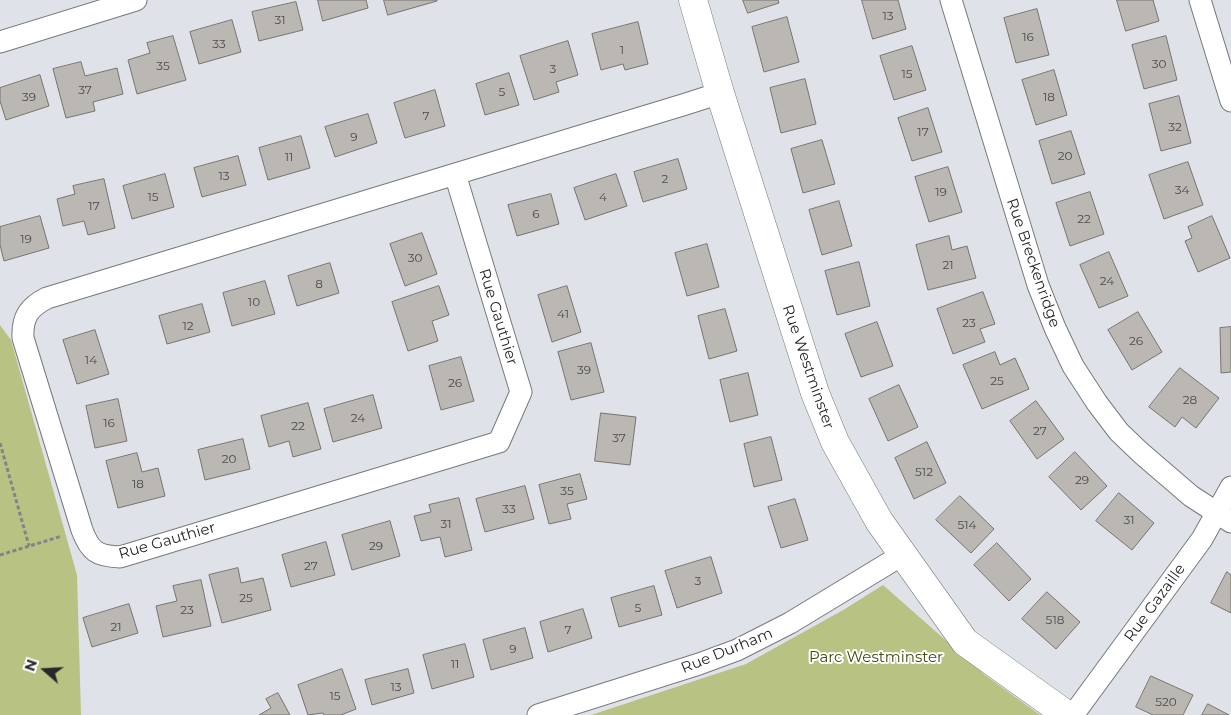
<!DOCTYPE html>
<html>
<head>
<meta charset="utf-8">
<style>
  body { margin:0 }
  #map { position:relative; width:1231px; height:715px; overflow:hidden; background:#dfe2e8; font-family:Montserrat,sans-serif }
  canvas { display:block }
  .north { position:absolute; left:20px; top:645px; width:50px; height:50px; -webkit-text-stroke:4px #fff; paint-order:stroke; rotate:289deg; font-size:14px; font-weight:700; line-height:20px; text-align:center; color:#27282a }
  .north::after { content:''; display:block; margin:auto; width:18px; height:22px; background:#27282a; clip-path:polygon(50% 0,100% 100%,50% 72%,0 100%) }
</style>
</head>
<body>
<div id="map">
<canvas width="1231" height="715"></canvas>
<div class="north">N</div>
</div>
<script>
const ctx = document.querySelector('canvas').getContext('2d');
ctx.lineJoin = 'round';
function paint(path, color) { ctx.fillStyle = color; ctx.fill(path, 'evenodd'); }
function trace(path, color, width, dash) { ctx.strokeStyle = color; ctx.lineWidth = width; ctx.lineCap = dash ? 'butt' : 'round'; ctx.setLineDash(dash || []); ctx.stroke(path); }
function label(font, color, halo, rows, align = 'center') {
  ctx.font = font + ' Montserrat,sans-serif'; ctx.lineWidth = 4; ctx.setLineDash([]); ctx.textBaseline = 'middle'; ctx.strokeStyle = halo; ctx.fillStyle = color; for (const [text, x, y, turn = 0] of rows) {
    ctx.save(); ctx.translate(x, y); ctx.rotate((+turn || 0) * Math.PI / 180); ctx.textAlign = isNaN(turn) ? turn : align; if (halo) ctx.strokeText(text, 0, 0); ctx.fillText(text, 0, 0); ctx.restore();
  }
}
paint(new Path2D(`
  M0 325 11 340 77 575 81 715H0Z
  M883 585 985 675 1040 715H591L746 664 845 609Z`), '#b7c283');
const building = new Path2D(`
  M318 0H366L368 8 323 21Z
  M384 0H437V1L388 15Z
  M743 0H778L779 3 748 13Z
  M862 0H898L906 29 873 39Z
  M1117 0H1153L1159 21 1126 31Z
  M296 2 303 30 259 41 252 12Z
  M1037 9 1049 55 1016 63 1004 18Z
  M787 17 799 62 764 72 752 27Z
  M232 20 241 52 199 64 190 32Z
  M638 22 648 64 625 70 623 64 601 70 592 34Z
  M173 36 186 80 137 94 128 60 150 53 147 43Z
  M1166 36 1177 80 1144 89 1132 45Z
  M568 41 578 75 556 82 559 92 534 100 520 56Z
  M912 46 926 90 894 100 880 56Z
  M81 62 85 76 117 68 123 94 93 102 95 111 66 118 53 69Z
  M1054 70 1067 115 1036 125 1022 80Z
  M509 73 519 105 485 115 476 84Z
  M40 75 49 106 6 120 0 101V88Z
  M805 79 816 124 781 133 770 88Z
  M435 90 445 126 405 138 394 103Z
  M1179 96 1191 143 1161 151 1149 104Z
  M928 108 942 152 912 161 898 118Z
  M368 114 377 143 335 157 325 127Z
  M1071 131 1085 174 1052 184 1039 141Z
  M301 136 310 168 268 180 259 148Z
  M822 140 835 184 803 193 791 149Z
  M238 156 246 185 202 197 194 168Z
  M678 159 687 189 643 202 634 172Z
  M1188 162 1203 205 1164 219 1149 175Z
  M948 167 962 212 929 222 915 177Z
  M165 174 174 207 132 219 123 186Z
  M616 174 627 206 585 220 574 188Z
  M104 179 115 228 88 235 84 221 63 226 57 199 75 194 73 186Z
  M1090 192 1104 234 1070 246 1056 203Z
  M551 194 559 224 517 236 508 205Z
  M839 201 852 246 822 255 809 210Z
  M40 216 49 248 4 261 0 245V227Z
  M1212 216 1230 258 1198 272 1185 241 1192 238 1188 227Z
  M422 233 437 274 405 286 390 244Z
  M949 236 952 250 967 246 976 278 928 290 916 245Z
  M707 244 719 287 687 296 675 253Z
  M1109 252 1128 296 1099 308 1080 265Z
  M859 262 870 306 837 315 825 271Z
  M330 263 339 293 297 306 288 276Z
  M265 281 275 314 232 326 223 293Z
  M439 286 449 315 432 321 438 341 408 351 392 302Z
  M567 286 581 332 552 342 538 295Z
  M983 292 995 324 980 329 985 342 953 354 937 309Z
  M202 304 210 332 167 344 159 316Z
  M725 309 737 351 709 359 698 316Z
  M1138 312 1162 352 1132 370 1108 330Z
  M877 322 893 366 861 377 845 334Z
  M1231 327V372L1221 373 1220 328Z
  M95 330 109 374 77 384 63 340Z
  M591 343 604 392 571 400 558 352Z
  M995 352 1000 365 1015 358 1029 389 982 409 963 365Z
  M461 357 474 401 441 410 429 366Z
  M1180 368 1219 398 1196 428 1182 417 1175 427 1149 407Z
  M748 373 758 415 730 422 720 380Z
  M899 385 918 427 888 441 869 399Z
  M373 395 382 428 333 442 324 409Z
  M118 399 127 441 95 448 86 406Z
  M1036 401 1064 439 1037 459 1010 421Z
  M308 403 321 449 293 457 289 441 269 447 261 416Z
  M601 413 636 417 630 465 595 461Z
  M771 437 782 480 754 487 744 444Z
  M243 439 250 469 205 480 198 450Z
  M927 442 946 483 914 499 895 458Z
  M1075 452 1107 486 1081 510 1049 477Z
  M137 453 142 472 158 468 165 496 118 508 106 461Z
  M580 474 587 499 567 504 571 519 549 524 539 485Z
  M525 486 534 519 485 532 476 499Z
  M1119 493 1154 523 1132 550 1096 521Z
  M960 496 994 529 971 553 936 520Z
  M459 498 472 550 445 557 440 537 421 541 414 516 431 512 429 505Z
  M795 499 808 540 781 548 768 507Z
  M390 521 400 556 352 570 342 535Z
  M326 542 335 575 291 587 282 555Z
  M997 543 1031 579 1009 601 974 565Z
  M711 557 722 593 677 608 665 571Z
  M238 568 241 583 263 578 271 610 222 623 209 575Z
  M1227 572 1231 575V613L1211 603Z
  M201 580 211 626 163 637 156 606 177 601 173 586Z
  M654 586 662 615 619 627 611 598Z
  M1047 592 1080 622 1056 649 1022 619Z
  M129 604 138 633 92 647 83 618Z
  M583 609 592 638 548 652 540 622Z
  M525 628 533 658 491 670 483 640Z
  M465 644 474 677 432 689 423 655Z
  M342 669 356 709 341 715H324L323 713 308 715 298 685Z
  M408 669 414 693 372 705 365 680Z
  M1151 676 1193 695 1183 715H1153L1136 707Z
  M278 693 290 715H259L271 708 266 699Z
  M1208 704 1229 715H1202Z`);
paint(building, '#bbb7b2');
trace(building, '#77746f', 1);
const street = new Path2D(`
  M951 0 1038 285 1055 328 1073 366 1097 403 1119 432 1141 453 1191 496 1231 522
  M1200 0 1231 101
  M0 42 136 0
  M455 174 521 392 499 442 120 557C96 556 90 551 82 530L23 338C22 317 29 307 47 298L686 104 720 93
  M538 715 699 664 737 650 790 623 902 555
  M1073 715 1202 539 1231 487`);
const secondary = new Path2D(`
  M693 0 720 93 815 393 835 442 879 521 965 642 1067 715`);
trace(street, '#77797e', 23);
trace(secondary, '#77797e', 29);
trace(new Path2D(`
  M0 443 29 546
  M0 555 62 536`), '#828488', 3, [4, 2.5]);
trace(street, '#fff', 21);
trace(secondary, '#fff', 28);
label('12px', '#4c4c4c', null, [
  ["13",888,16],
  ["31",280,20],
  ["16",1028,37],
  ["33",219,44],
  ["1",622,50],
  ["30",1159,64],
  ["35",163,66],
  ["3",553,69],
  ["15",907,74],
  ["37",85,90],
  ["5",502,92],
  ["39",29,97],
  ["18",1049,97],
  ["7",426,116],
  ["32",1175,127],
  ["17",923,132],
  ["9",354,137],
  ["20",1065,156],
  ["11",289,157],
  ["13",224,176],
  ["2",665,179],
  ["34",1182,190],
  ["19",941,192],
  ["15",153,197],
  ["4",603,197],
  ["17",94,206],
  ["6",536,214],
  ["22",1084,219],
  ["19",26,239],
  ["30",415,258],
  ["21",948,265],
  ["24",1107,281],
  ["8",319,284],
  ["10",254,302],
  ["41",563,314],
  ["23",969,323],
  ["12",188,326],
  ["26",1136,341],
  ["14",91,360],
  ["39",584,370],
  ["25",997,381],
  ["26",455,383],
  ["28",1190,400],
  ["24",358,418],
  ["16",109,423],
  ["22",298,426],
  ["27",1040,431],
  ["37",619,438],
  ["20",229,459],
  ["512",924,472],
  ["29",1082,480],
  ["18",138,484],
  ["35",567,491],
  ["33",509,509],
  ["31",1129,520],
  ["31",446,524],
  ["514",967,525],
  ["29",376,546],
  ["27",311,566],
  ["3",698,581],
  ["25",246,598],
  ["5",638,608],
  ["23",187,610],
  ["518",1055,620],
  ["21",116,627],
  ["7",568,630],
  ["9",513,649],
  ["11",455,664],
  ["13",396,687],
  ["15",335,696],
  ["520",1166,702]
]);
label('15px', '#27282a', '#fff', [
  ["Rue Breckenridge",1033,263,71],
  ["Rue Gauthier",498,317,73],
  ["Rue Westminster",808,367,71],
  ["Rue Gauthier",167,541,-16],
  ["Rue Gazaille",1155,603,-54],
  ["Rue Durham",727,651,-22]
]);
label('15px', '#444c0e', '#fff', [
  ["Parc Westminster",876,658]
]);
</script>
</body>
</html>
